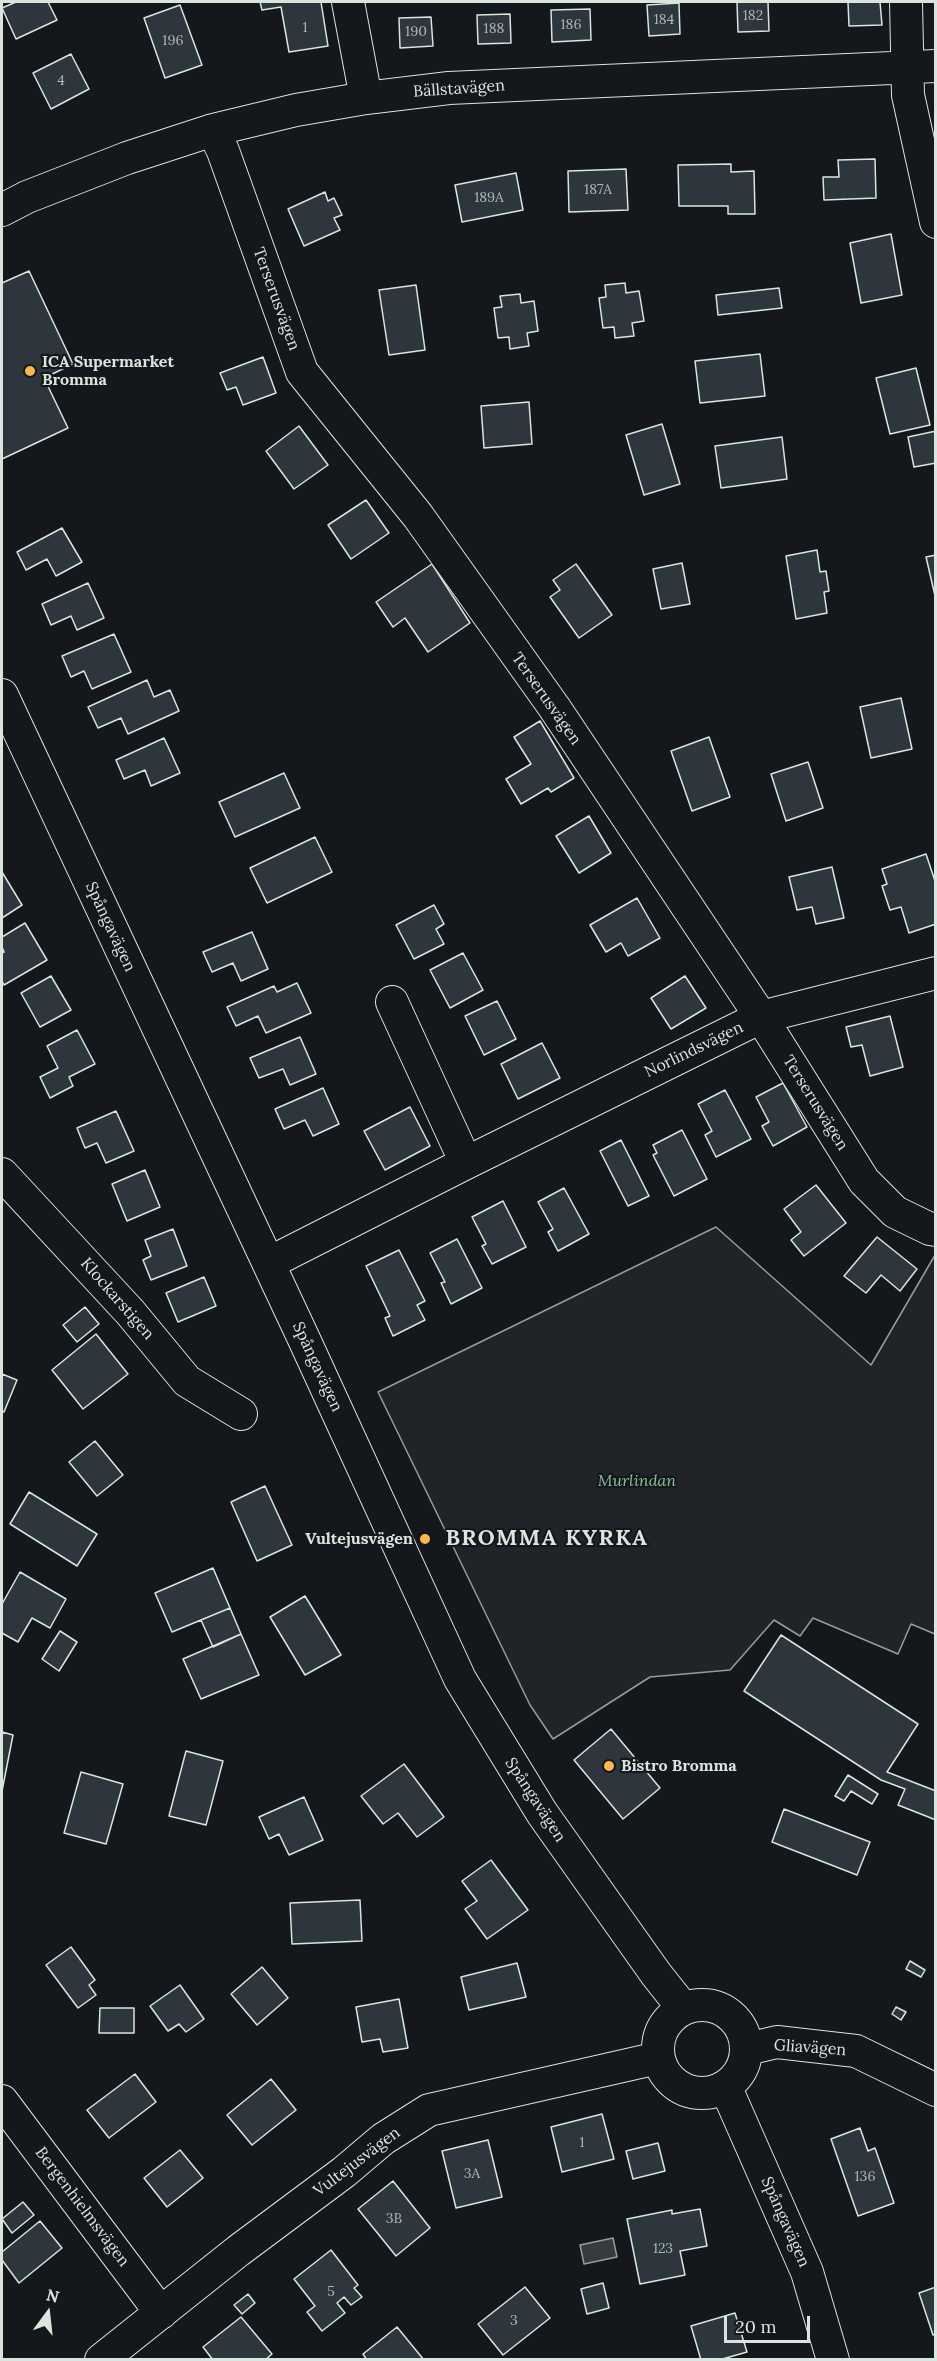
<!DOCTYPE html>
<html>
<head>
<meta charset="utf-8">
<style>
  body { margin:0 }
  #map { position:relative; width:937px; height:2361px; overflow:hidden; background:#14181c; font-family:Lora,serif }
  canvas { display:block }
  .frame { position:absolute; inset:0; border:3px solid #d8e6dc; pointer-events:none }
  .north { position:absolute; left:18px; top:2283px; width:60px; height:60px; -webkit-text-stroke:4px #14181c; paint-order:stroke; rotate:15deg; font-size:16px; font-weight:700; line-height:24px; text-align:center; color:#d8e6dc }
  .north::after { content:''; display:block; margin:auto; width:21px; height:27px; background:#d8e6dc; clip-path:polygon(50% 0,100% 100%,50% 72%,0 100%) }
  .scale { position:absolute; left:724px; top:2316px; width:86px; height:27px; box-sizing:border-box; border:3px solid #d8e6dc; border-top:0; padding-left:8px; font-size:18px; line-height:21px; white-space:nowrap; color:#d8e6dc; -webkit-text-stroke:4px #14181c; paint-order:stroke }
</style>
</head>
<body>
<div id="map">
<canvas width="937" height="2361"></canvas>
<div class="frame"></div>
<div class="north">N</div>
<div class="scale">20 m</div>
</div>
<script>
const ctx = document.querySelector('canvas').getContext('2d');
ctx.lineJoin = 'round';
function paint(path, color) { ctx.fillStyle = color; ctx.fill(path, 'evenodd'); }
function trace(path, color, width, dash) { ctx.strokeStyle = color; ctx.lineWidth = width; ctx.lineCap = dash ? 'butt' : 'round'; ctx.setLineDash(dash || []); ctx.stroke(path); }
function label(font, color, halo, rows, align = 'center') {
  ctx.font = font + ' Lora,serif'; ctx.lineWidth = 4.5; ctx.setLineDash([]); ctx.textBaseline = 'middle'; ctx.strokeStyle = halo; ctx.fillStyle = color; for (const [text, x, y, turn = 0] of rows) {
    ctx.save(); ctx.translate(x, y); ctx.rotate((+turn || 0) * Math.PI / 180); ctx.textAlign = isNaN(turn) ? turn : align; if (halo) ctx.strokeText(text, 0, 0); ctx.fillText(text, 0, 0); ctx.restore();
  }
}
const green = new Path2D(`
  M716 1227 871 1365 935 1255V1634L911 1624 898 1654 813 1618 800 1636 774 1620 730 1670 650 1677 553 1739 530 1705 378 1392Z`);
paint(green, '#202428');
trace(green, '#939e99', 1.5);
const water = new Path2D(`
  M613 2238 617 2257 584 2264 580 2245Z`);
paint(water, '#363b3e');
trace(water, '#939e99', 1.5);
const building = new Path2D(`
  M16 2H48L57 20 16 39 2 8Z
  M260 2H321L328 46 289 52 281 7 262 10Z
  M737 2H768L769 31 738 32Z
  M848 2H880L882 25 849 26Z
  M679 3 680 34 649 36 647 5Z
  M180 5 202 65 165 78 144 18Z
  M590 9 591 40 552 42 551 10Z
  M510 14 511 43 478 44 477 15Z
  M431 17 433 46 400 48 399 18Z
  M71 54 89 89 51 109 33 73Z
  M875 159 876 198 824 200 823 177H839L838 160Z
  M731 164V172L754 171 755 214H728V206H679L678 165Z
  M626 169 628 210 569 212 568 171Z
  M516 173 523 210 462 222 455 185Z
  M325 192 328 201 334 198 342 215 334 218 340 230 304 246 288 209Z
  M891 234 902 295 861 303 850 243Z
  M29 271 73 364 44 378 68 428 2 459V283Z
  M625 283 626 293 639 291 644 321 632 323 634 336 615 338 614 327 603 328 599 298 606 297 605 285Z
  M416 285 425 350 389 355 379 290Z
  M779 288 782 308 718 315 716 295Z
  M520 294 521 303 534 301 538 331 527 333 529 346 510 349 509 337 498 338 494 308 502 307 500 296Z
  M760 354 765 396 700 403 695 361Z
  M263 357 276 393 243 405 236 387 227 390 220 373Z
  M916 368 930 425 890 434 876 378Z
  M529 402 532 444 484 448 481 406Z
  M662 424 680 484 644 495 626 435Z
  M299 426 328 465 294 489 266 451Z
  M936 431V463L914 467 908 437Z
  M782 437 787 479 721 488 715 446Z
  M366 500 389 533 351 559 328 525Z
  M62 528 82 562 56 576 47 559 26 570 17 552Z
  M817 550 820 572 826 571 829 591 824 592 827 613 796 619 786 556Z
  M936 555V600L926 557Z
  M682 563 690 604 661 609 653 569Z
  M432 564 470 623 428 652 405 618 393 627 376 602Z
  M576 564 612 615 579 638 550 597 560 590 553 580Z
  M88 583 104 618 77 630 71 616 51 625 42 604Z
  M114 634 131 672 92 689 84 671 71 677 62 656Z
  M147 680 154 697 170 690 179 711 128 734 121 718 98 728 88 707Z
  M901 698 912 749 871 758 860 707Z
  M540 721 574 778 551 792 548 788 521 804 506 779 531 764 514 737Z
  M709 737 730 797 692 811 671 751Z
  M164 738 180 773 151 786 145 770 124 779 116 760Z
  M808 762 823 808 786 821 771 774Z
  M284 773 300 808 235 837 219 802Z
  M589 816 611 853 579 873 556 836Z
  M315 837 332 872 267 903 250 868Z
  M926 854 936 884V924L909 933 901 907 890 910 882 886 887 884 882 869Z
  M832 867 844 918 816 924 812 907 797 910 789 877Z
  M2 872 22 905 2 918Z
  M637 898 660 938 628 956 621 943 606 952 590 925Z
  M434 905 444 924 436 929 444 944 414 959 396 925Z
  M25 923 47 960 4 985 2 981V953L4 952 2 947V937Z
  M252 932 268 969 241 981 233 963 212 972 203 952Z
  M463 953 483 990 450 1008 430 970Z
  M51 976 71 1010 40 1027 21 993Z
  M685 976 706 1008 671 1029 651 998Z
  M297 983 311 1013 266 1033 258 1016 236 1026 227 1007 274 986 277 992Z
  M497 1001 516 1039 484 1055 465 1016Z
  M890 1016 903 1067 870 1076 862 1045 851 1047 846 1027Z
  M77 1030 95 1064 69 1077 73 1086 50 1098 40 1077 58 1068 47 1046Z
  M300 1037 316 1074 290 1085 283 1069 259 1078 250 1058Z
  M542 1043 560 1078 518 1099 501 1064Z
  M783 1083 807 1127 773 1146 762 1126 769 1122 756 1097Z
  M323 1088 339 1124 313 1136 305 1120 284 1129 275 1109Z
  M725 1090 751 1139 716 1157 705 1135 712 1131 698 1104Z
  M410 1107 430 1146 385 1170 364 1131Z
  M116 1111 134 1151 106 1163 97 1143 85 1148 77 1128Z
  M682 1130 707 1179 674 1196 653 1155 657 1153 653 1145Z
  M621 1140 649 1196 628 1206 600 1151Z
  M145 1170 160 1207 127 1221 112 1184Z
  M816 1185 846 1223 804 1256 791 1240 801 1232 784 1209Z
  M564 1188 589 1234 558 1251 548 1232 553 1229 538 1202Z
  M503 1201 526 1247 492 1264 482 1246 486 1244 472 1217Z
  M173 1229 187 1266 151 1280 143 1260 151 1256 145 1240Z
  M877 1237 917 1269 900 1291 881 1275 866 1293 844 1276Z
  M457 1239 482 1288 451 1304 441 1283 445 1282 430 1253Z
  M399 1250 425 1301 417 1305 425 1320 393 1336 385 1318 390 1316 366 1266Z
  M204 1277 216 1306 178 1322 166 1293Z
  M85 1307 99 1324 77 1342 63 1325Z
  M96 1334 128 1374 83 1409 52 1370Z
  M2 1374 17 1380 4 1412 2 1411Z
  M95 1441 123 1475 97 1496 69 1462Z
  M265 1486 292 1545 257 1561 231 1502Z
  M29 1492 97 1534 77 1566 10 1524Z
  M213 1568 230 1608 172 1632 155 1593Z
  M20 1572 66 1599 50 1628 32 1618 18 1642 2 1633V1604Z
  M305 1596 341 1655 305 1675 270 1617Z
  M230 1608 241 1634 213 1647 201 1620Z
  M60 1631 77 1642 59 1671 42 1659Z
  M241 1634 259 1675 201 1699 183 1659Z
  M781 1635 918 1724 887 1772 936 1791V1820L898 1805 905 1789 881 1780 744 1691Z
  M611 1729 660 1788 623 1819 574 1760Z
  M2 1732 13 1735 2 1791Z
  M186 1751 223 1761 206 1825 169 1816Z
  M404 1764 444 1817 417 1837 398 1813 383 1824 361 1796Z
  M81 1772 123 1784 106 1844 64 1833Z
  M848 1775 878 1794 872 1804 851 1791 844 1801 835 1796Z
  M304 1797 323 1840 289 1855 279 1834 269 1839 259 1817Z
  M784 1809 870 1842 857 1875 772 1842Z
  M491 1860 528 1910 487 1939 465 1909 477 1901 462 1881Z
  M360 1900 362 1941 292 1944 290 1903Z
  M71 1947 95 1980 89 1985 96 1995 78 2008 46 1965Z
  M910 1961 925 1970 921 1977 906 1969Z
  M517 1963 526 1997 469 2010 461 1977Z
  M262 1967 288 1998 257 2025 231 1994Z
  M180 1985 204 2019 186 2032 179 2024 168 2031 150 2006Z
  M399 1999 408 2048 383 2052 380 2039 362 2042 356 2007Z
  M896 2007 906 2012 901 2020 892 2014Z
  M100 2008H134V2033H99Z
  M135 2074 156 2102 109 2138 87 2110Z
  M271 2079 296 2110 252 2145 227 2115Z
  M602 2114 614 2159 562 2172 551 2127Z
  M860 2128 868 2151 875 2148 894 2203 858 2216 831 2139Z
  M488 2140 502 2197 456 2208 442 2151Z
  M658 2143 665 2171 633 2179 626 2151Z
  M180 2150 203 2178 167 2207 144 2178Z
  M393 2181 430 2228 396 2256 358 2209Z
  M23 2202 34 2215 12 2233 2 2219Z
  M700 2209 707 2246 680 2251 685 2275 640 2284 627 2219 672 2210V2214Z
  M40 2221 62 2248 19 2283 2 2260V2252Z
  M331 2250 358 2285 354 2288 362 2297 351 2305 344 2297 337 2303 345 2313 322 2331 307 2312 315 2306 294 2279Z
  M603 2283 609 2308 587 2314 581 2289Z
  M525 2287 550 2318 503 2355 478 2324Z
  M936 2287V2334L933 2335 919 2293Z
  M248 2294 255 2303 242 2314 234 2305Z
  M735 2313 747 2352 719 2360H701L691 2326Z
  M241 2317 272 2354 265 2360H213L203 2347Z
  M397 2327 424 2360H367L363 2354Z`);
paint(building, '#2c363c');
trace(building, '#d8e6dc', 1.5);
const minor = new Path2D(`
  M348 2 366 98
  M906 2 908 95 936 222
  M213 130 223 151 302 372 418 516 554 707 761 1017 864 1181 895 1212 930 1229 936 1230
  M2 210 27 197 127 158 213 130 296 110 366 98 449 88 936 66
  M2 695 303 1337 460 1679 542 1813 656 1974 683 2008
  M392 1002 466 1163
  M2 1174 130 1312 187 1381 241 1414
  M269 1263 466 1163 761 1017 936 973
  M658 2049a44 44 0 1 1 88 0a44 44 0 1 1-88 0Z
  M747 2049 777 2042 856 2051 936 2090
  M726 2088 807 2272 833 2360
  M2 2101 161 2313
  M101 2360 238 2251 344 2172 383 2139 429 2110 658 2058`);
trace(minor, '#d8e6dc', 34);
trace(minor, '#14181c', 32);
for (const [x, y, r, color] of [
  [30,371,6,"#ffb74d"],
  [425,1539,6,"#ffb74d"],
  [609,1766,6,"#ffb74d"]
]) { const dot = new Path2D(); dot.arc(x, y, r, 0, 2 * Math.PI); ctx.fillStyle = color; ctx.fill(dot); trace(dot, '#14181c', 2); }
label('14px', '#adbab4', null, [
  ["182",753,16],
  ["184",664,20],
  ["186",571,25],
  ["1",305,28],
  ["188",494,29],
  ["190",416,32],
  ["196",173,41],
  ["4",61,81],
  ["187A",598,190],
  ["189A",489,198],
  ["1",582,2143],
  ["3A",472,2174],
  ["136",865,2177],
  ["3B",394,2219],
  ["123",663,2249],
  ["5",331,2292],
  ["3",514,2321]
]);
label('16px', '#d8e6dc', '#14181c', [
  ["Bällstavägen",459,89,-4],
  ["Terserusvägen",276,299,70],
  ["Terserusvägen",546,699,55],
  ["Spångavägen",110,927,65],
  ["Norlindsvägen",694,1050,-26],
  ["Terserusvägen",815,1103,58],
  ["Klockarstigen",117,1299,49],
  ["Spångavägen",317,1367,65],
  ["Spångavägen",535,1800,57],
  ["Gliavägen",810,2048,4],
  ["Vultejusvägen",357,2162,-37],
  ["Bergenhielmsvägen",82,2207,53],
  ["Spångavägen",785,2222,66]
]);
label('bold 16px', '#d8e6dc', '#14181c', [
  ["ICA Supermarket",42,362],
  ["Bromma",42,380],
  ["Vultejusvägen",413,1539,"right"],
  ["Bistro Bromma",621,1766]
], 'left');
label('italic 16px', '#8ac095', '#14181c', [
  ["Murlindan",637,1481]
]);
ctx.letterSpacing = '1.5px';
label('bold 22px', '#d8e6dc', '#14181c', [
  ["BROMMA KYRKA",547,1539]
]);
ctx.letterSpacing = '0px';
</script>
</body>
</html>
